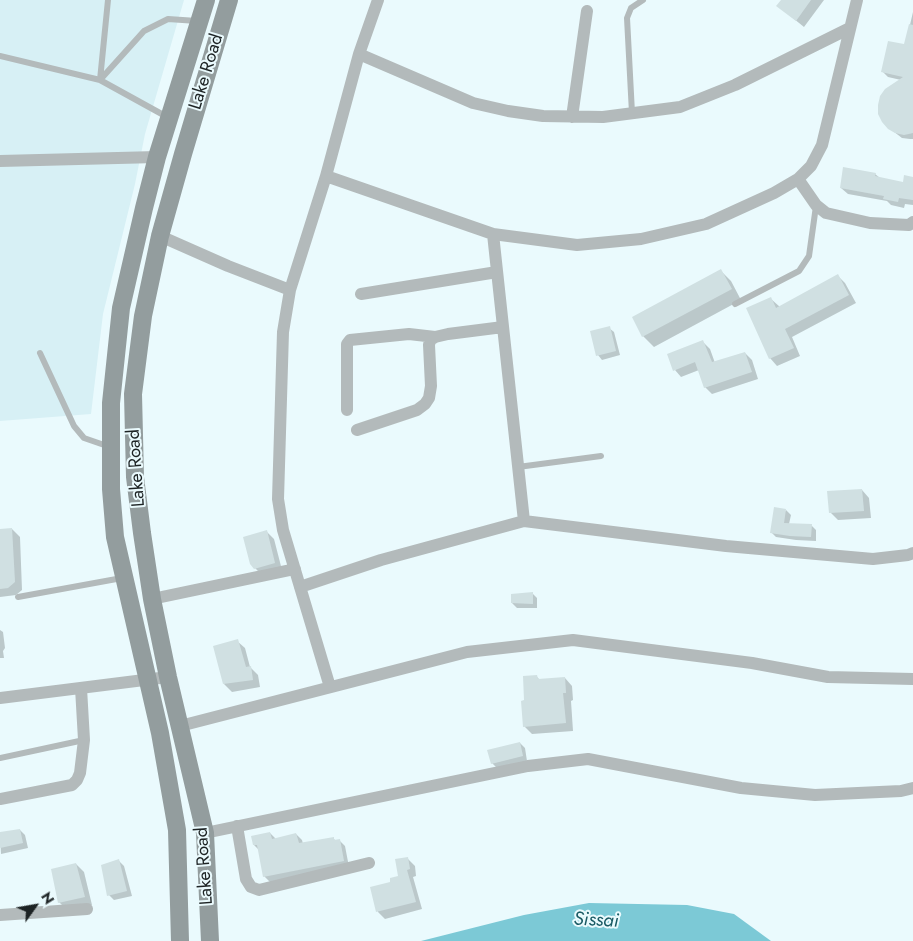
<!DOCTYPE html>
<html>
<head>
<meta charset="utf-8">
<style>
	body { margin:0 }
	#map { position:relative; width:913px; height:941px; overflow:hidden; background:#eafafd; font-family:Jost,sans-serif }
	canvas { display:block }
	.north { position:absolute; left:10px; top:881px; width:50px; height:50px; -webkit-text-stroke:4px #eafafd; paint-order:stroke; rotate:58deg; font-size:14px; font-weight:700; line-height:20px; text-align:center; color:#1d2324 }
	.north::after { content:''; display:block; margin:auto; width:18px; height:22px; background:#1d2324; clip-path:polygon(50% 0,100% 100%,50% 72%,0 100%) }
</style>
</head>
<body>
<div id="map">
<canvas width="913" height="941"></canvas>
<div class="north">N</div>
</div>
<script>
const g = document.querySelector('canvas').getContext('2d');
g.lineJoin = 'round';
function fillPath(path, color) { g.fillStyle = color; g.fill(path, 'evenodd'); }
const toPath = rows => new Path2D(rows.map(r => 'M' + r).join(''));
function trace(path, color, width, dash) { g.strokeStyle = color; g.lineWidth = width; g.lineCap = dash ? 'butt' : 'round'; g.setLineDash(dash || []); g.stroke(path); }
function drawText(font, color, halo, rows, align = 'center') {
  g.font = font + ' Jost,sans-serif'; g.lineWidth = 4; g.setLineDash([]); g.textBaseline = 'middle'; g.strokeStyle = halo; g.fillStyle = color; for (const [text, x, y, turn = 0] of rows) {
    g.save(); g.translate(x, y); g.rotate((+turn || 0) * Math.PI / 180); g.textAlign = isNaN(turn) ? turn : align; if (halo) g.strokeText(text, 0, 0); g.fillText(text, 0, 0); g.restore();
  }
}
fillPath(toPath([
	[0,0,184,0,145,134,135,184,103,314,91,414,0,421]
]), '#d7f0f5');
fillPath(toPath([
	[589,903,687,905,734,914,771,941,421,941,524,915]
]), '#7cc9d6');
fillPath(toPath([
	[783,0,824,0,804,27,778,6],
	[913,12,913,139,910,139,902,138,889,128,901,80,888,77,883,72,905,46],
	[875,174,880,178,904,183,913,178,913,205,905,204,904,208,891,205,887,201,848,194,841,188],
	[721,271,731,281,741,300,654,347,643,336],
	[838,276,845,283,856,303,792,337,800,356,777,366,770,358,771,299,780,307],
	[609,328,614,332,620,355,602,360,598,355],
	[703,342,710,349,715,363,745,353,752,360,758,379,712,394,705,387,699,370,681,377,675,370],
	[862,490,869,498,871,518,838,520,830,512],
	[786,510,791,515,789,524,811,525,816,530,816,541,796,540,776,537,771,532],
	[12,529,20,537,22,590,16,595,0,597,0,530],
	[267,532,274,539,282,570,263,576,255,568],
	[533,594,537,598,537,608,517,608,512,603],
	[0,630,3,632,5,648,3,651,4,658,0,658],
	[237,641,245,648,250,667,258,675,260,687,232,692,224,684],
	[537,677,540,680,565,678,572,686,573,700,571,701,573,731,532,734,524,726,526,702],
	[520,743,525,748,527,761,497,768,492,763],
	[20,830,25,835,28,848,1,854,0,834],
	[270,833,276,839,296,834,302,840,303,844,333,838,336,841,339,840,345,846,349,867,270,882,264,876,260,851,254,845],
	[408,859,415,866,416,876,413,877,422,909,385,919,378,912,371,888,392,883,399,876],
	[119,861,124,866,132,896,114,900,109,895],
	[76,864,84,872,92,905,67,910,59,902]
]), '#0003');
fillPath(toPath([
	[781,0,811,0,796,21,776,6],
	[909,24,913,25,913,133,904,135,895,133,888,129,882,122,878,114,878,105,880,96,885,89,903,77,881,72,888,41,904,44],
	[843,167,876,173,875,176,903,182,904,175,913,177,913,200,899,198,898,202,883,199,884,196,840,188],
	[721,269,732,289,642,337,632,317],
	[838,274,849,295,785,329,794,348,769,359,746,308,771,297,776,308],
	[610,326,616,351,596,356,590,331],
	[703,340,712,362,745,352,752,372,704,388,695,362,673,371,667,354],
	[862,489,864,511,829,513,827,491],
	[774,507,786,509,784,523,812,524,811,537,790,536,770,533],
	[12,528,15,582,8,588,0,589,0,529],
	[267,530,275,563,254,569,250,564,243,537],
	[533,592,533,604,511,603,511,594],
	[238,639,246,667,251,666,253,680,223,684,213,646],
	[537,675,538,679,565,677,566,693,563,693,566,723,523,727,521,701,524,700,523,676],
	[520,742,523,756,491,764,487,750],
	[20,829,23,843,0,848,0,832],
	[270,832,272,839,296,833,299,843,334,837,334,840,340,839,344,861,263,877,257,845,253,845,251,836],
	[408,857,410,869,407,870,416,902,376,912,370,887,390,882,390,878,398,876,395,859],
	[119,859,127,891,107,896,101,865],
	[76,863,85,897,58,903,51,869]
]), '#d0e0e2');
trace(toPath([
	[0,56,100,80,169,118],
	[100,80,144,31,168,19,197,21],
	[100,80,108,0],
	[632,113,627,18,631,8,643,0],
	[735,304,799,271,809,256,816,206],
	[40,353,74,426,84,438,110,447],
	[518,467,601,456],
	[18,597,122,578],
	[0,758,84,740]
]), '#b3babb', 6);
trace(toPath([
	[359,54,473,103,508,111,543,116,603,117,680,107,735,85,850,28],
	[572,117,587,11],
	[0,161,157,157],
	[326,176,493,234,577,245,641,239,706,224,774,193,798,179,811,166,822,145,857,0],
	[798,179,816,205,826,213,870,223,909,225,913,222],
	[160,236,228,266,290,290],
	[361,294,497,272],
	[347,410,347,344,350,340,409,334,435,337],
	[357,430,417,410,425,404,429,398,431,386,429,345,430,340,435,337,448,334,503,327],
	[524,521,726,546,873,559,908,555,913,553],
	[300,587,381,560,524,521,493,234],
	[152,599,295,569],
	[330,687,283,530,278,499,283,332,290,290,326,176,359,54,378,0],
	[0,698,168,677],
	[180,726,467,652,573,640,752,663,828,677,913,679],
	[0,799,72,785,77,780,80,773,84,740,81,688],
	[237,826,246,879,251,887,259,890,369,863],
	[205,833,528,766,588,759,741,788,815,795,901,791,913,788],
	[0,915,87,909]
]), '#b3babb', 12);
trace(toPath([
	[180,941,177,830,160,733,115,537,111,489,111,403,121,308,144,208,157,157,206,0],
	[210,941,205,833,168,677,152,599,142,533,135,477,133,394,143,316,160,236,183,154,229,0]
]), '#939d9e', 18);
drawText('18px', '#1d2324', '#eafafd', [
	["Lake Road",207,72,-73],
	["Lake Road",137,468,-94],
	["Lake Road",205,866,-94]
]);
drawText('italic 19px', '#195a64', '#eafafd', [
	["Sissai",596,921,3]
]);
</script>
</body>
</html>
